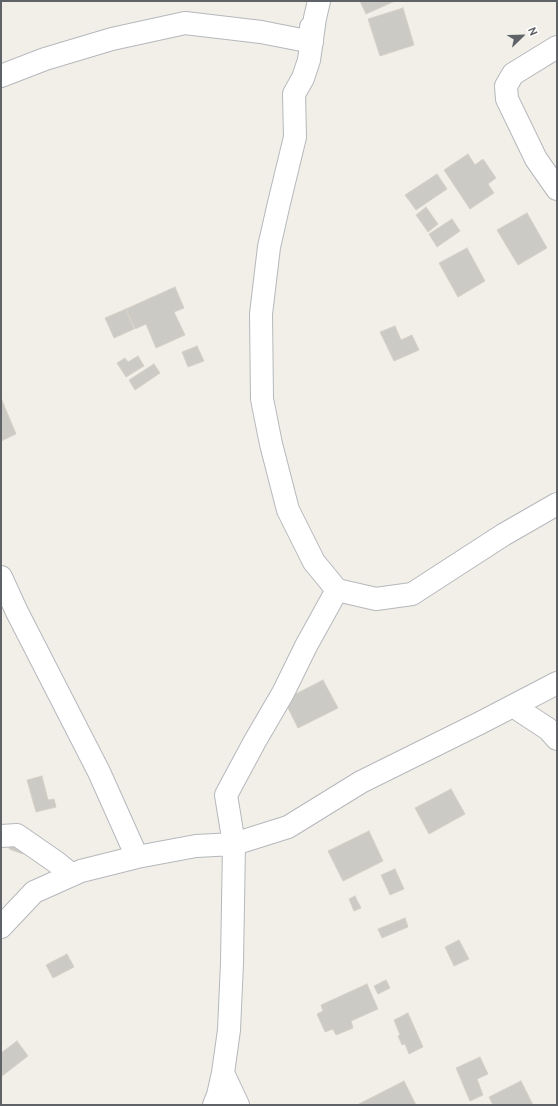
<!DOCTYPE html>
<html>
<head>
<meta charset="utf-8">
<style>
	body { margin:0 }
	#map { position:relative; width:558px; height:1106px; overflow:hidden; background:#f1efe8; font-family:Cabin,sans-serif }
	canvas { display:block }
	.frame { position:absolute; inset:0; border:2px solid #5f6368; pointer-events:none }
	.north { position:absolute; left:502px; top:16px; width:40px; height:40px; -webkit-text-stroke:3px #fff; paint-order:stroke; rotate:67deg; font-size:11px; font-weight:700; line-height:16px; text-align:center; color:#5f6368 }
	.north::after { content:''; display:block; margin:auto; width:14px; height:18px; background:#5f6368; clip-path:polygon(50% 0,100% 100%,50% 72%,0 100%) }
</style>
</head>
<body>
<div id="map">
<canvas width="558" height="1106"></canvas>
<div class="frame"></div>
<div class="north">N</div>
</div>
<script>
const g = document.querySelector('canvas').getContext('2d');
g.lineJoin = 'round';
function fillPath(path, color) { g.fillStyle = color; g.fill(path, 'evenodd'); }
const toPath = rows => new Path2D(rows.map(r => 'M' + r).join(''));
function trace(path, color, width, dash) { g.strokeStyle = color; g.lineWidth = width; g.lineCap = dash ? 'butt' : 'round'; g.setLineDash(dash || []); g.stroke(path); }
const building = toPath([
	[360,1,395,1,366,14,360,1],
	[403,8,414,45,380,56,368,19,403,8],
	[468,154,475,165,483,159,496,178,488,184,494,193,470,209,444,170,468,154],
	[437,174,447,189,416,210,405,195,437,174],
	[426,207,438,224,428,232,416,215,426,207],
	[527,213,547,248,518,265,497,230,527,213],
	[452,219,460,231,437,247,429,234,452,219],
	[467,248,485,281,458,297,439,263,467,248],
	[175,287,184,308,174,312,185,335,156,348,146,324,135,329,126,309,175,287],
	[126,309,134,329,114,338,105,318,126,309],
	[395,326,401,340,412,335,419,350,394,361,380,332,395,326],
	[197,346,204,361,188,367,182,352,197,346],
	[138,356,144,366,126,377,117,363,125,358,128,362,138,356],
	[154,364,160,373,135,390,129,380,154,364],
	[1,398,16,434,1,441,1,398],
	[323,680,338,708,298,728,284,700,323,680],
	[42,776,48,800,54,799,56,807,36,812,27,780,42,776],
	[451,789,465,814,429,834,415,808,451,789],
	[369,831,383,861,343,881,328,851,369,831],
	[12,840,27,846,23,854,9,849,12,840],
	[395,869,404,889,390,895,381,875,395,869],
	[355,896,361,908,354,911,349,899,355,896],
	[405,918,408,927,382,938,378,929,405,918],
	[459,940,469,959,454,966,445,947,459,940],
	[67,954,74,967,53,978,46,965,67,954],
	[386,980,390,988,378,994,374,986,386,980],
	[367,984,378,1009,351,1021,353,1028,336,1035,333,1029,325,1032,317,1014,323,1011,321,1005,367,984],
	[408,1013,423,1047,409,1054,405,1044,402,1045,398,1036,400,1035,394,1020,408,1013],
	[17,1041,28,1056,2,1076,1,1053,17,1041],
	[480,1057,488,1074,477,1079,483,1095,470,1101,456,1068,480,1057],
	[404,1081,416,1105,360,1105,359,1104,404,1081],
	[521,1081,533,1105,493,1105,489,1097,521,1081]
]);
fillPath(building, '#cccac5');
trace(building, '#d6d1c6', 1);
const street = toPath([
	[319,1,315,18,309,60,303,78,294,94,295,137,279,203,269,247,261,314,262,399,271,444,288,510,314,562,337,590],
	[557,47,513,74,506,86,507,99,536,159,557,189],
	[1,76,45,59,112,39,185,23,261,32,312,42,311,27],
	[1,577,17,612,99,772,137,857],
	[513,706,548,729,557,739],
	[1,836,17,835,56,862,72,875],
	[1,927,34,892,81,871,137,857,196,846,234,844,226,795,255,741,283,693,306,646,337,590,376,599,412,594,503,535,557,504],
	[214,1105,218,1095,223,1073],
	[238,1105,223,1073,229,1030,232,963,234,844,288,827,361,782,480,723,557,683]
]);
trace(street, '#b5b8bc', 24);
trace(street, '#fff', 22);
</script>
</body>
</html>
